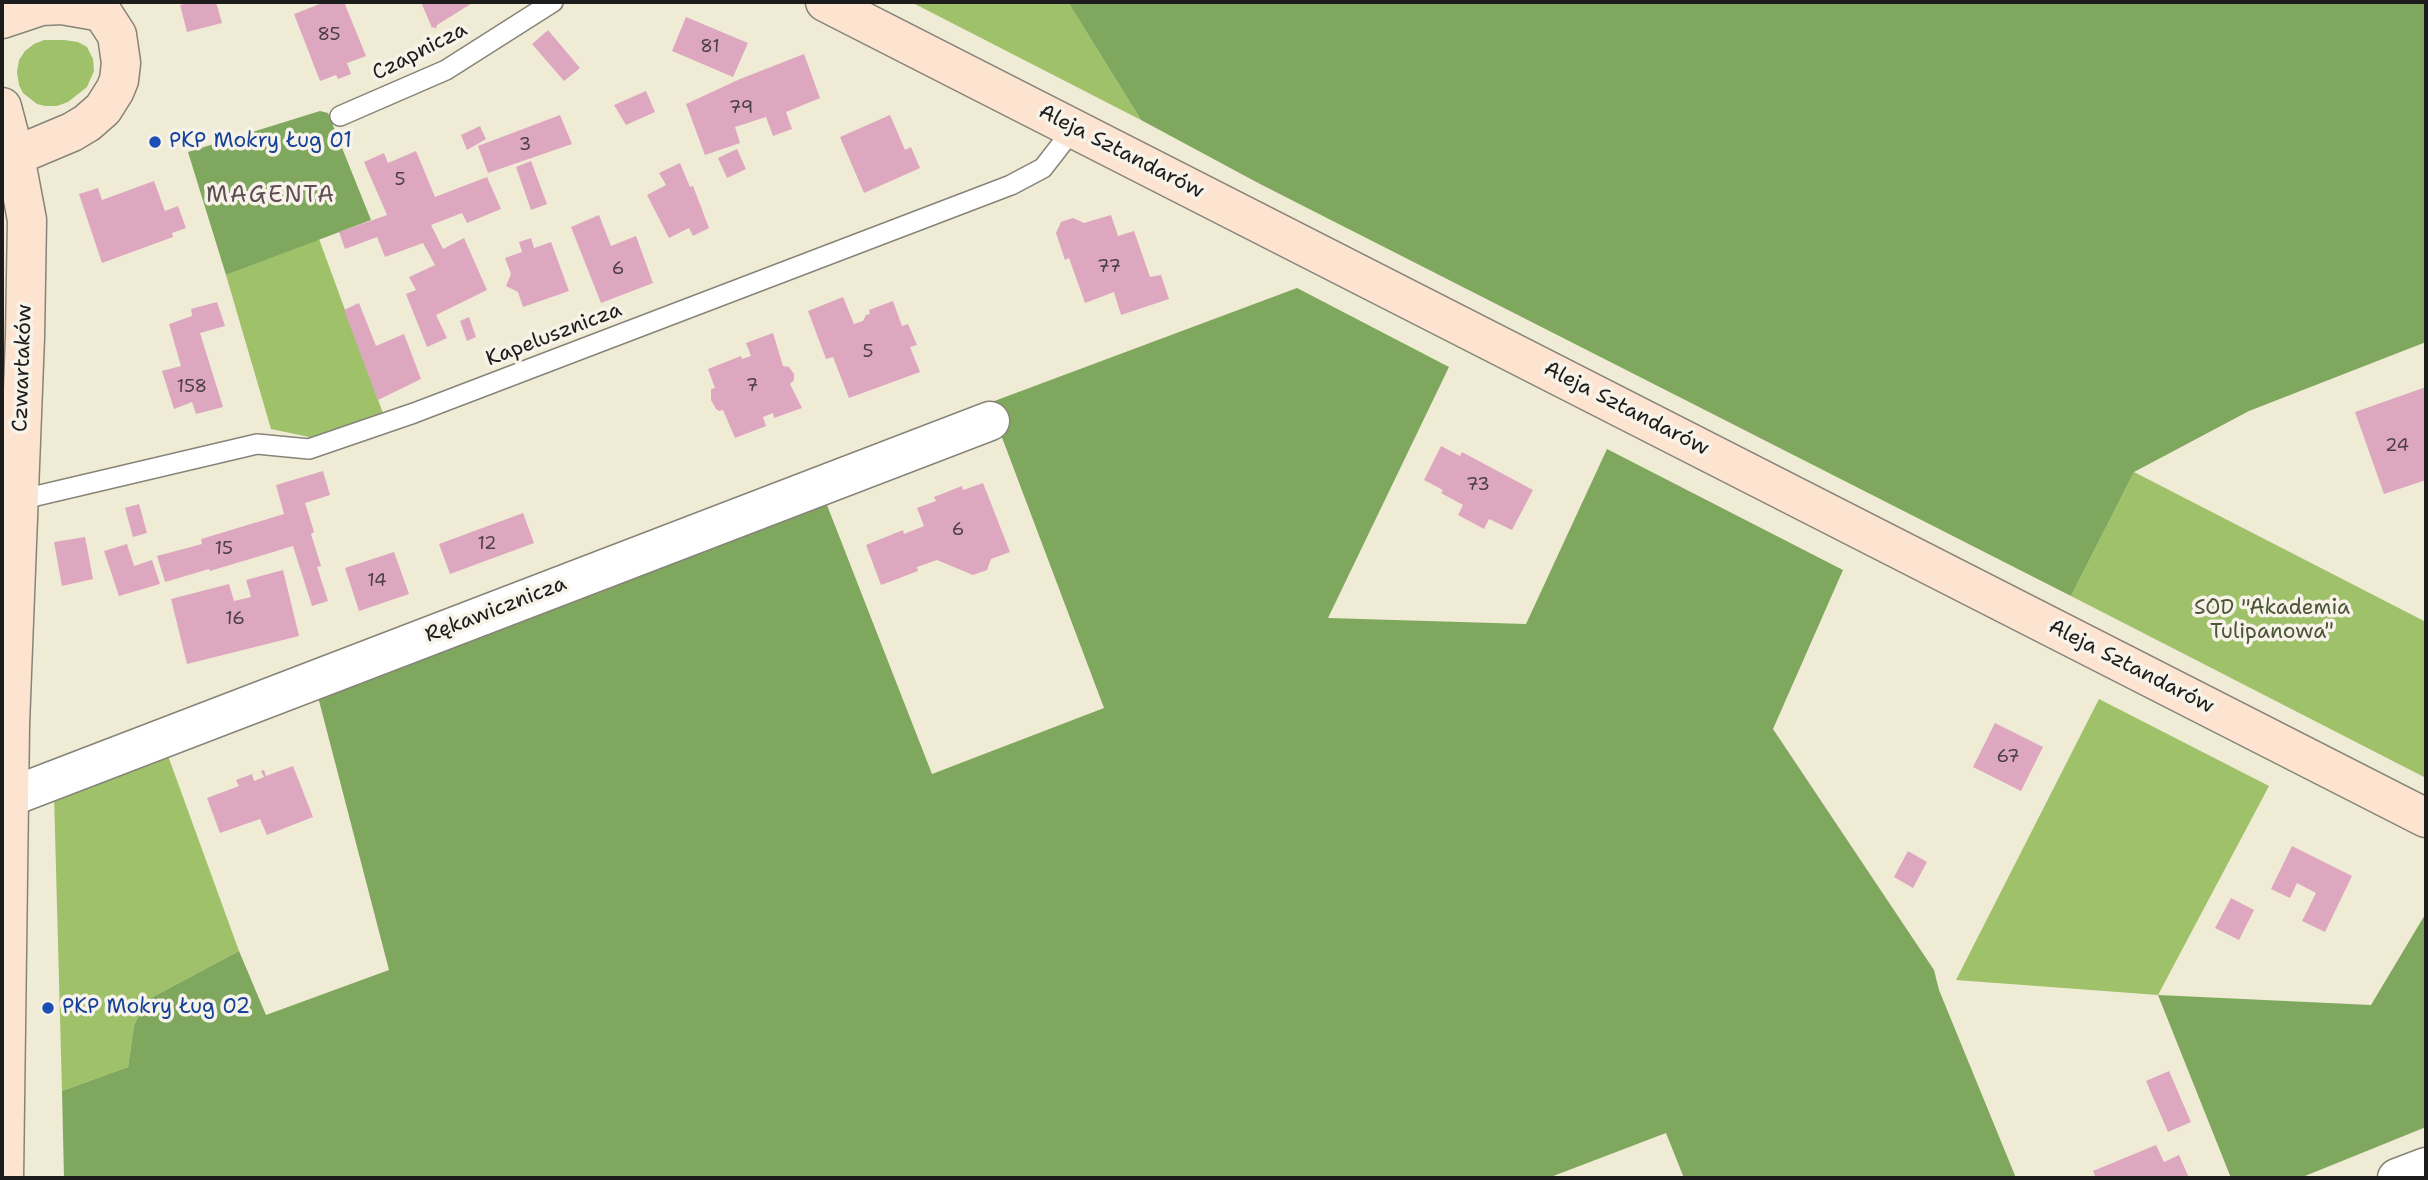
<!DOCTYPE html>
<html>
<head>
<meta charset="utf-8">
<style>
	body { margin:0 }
	#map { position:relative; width:2428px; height:1180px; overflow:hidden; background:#f0ebd5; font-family:"Shantell Sans",sans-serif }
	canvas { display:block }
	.frame { position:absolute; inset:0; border:4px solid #1c1c1c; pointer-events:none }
</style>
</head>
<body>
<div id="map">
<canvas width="2428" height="1180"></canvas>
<div class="frame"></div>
</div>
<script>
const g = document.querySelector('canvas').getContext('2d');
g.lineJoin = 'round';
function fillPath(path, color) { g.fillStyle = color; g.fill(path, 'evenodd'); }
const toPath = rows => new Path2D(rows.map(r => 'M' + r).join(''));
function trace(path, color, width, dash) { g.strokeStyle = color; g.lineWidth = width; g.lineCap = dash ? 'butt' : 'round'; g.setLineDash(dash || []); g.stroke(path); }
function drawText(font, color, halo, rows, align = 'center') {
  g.font = font + ' "Shantell Sans",sans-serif'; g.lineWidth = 7; g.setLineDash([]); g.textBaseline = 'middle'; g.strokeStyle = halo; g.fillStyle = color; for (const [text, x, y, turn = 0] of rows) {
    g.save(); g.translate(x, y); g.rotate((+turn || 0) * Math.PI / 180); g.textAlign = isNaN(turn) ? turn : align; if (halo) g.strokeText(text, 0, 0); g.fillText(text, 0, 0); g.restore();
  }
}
fillPath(toPath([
	[911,2,1068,2,1141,120],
	[44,40,64,40,78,42,87,47,93,59,94,71,87,87,68,102,57,106,45,106,37,104,23,93,19,85,17,72,19,60,25,51,34,44],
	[319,239,384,416,314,438,271,429,226,275],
	[2134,472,2426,622,2426,778,2071,596],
	[2099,699,2269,786,2158,995,1956,980],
	[167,753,239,951,147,1000,134,1025,128,1067,62,1091,54,795]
]), '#9fc16a');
fillPath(toPath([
	[1068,2,2426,2,2426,342,2249,411,2134,472,2071,596,1260,184,1141,120],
	[320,111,328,113,371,220,226,275,188,152],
	[1297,288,1449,367,1328,618,1526,624,1607,449,1843,570,1773,729,1934,970,1939,990,2016,1178,1684,1178,1666,1133,1548,1178,64,1178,62,1091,128,1067,134,1025,147,1000,239,951,266,1015,389,970,317,693,825,500,932,774,1104,708,989,403],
	[2426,913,2426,1127,2300,1178,2231,1178,2158,995,2371,1005]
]), '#7fa75e');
fillPath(toPath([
	[191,2,216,2,222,23,187,32,180,5],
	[325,2,344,2,366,56,347,63,351,74,338,79,336,75,320,81,294,14],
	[421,2,474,2,437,25,436,29,434,27,432,28],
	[686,17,748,43,733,77,672,51],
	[548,30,580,68,564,81,532,44],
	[804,54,820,98,786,112,792,129,773,136,766,117,735,127,740,143,705,155,686,104,740,79],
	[646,91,655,112,626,125,614,105],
	[560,115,572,144,488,173,478,146],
	[890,115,905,150,911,147,920,168,864,193,840,137],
	[480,126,486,139,467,150,461,135],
	[737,149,746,169,727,178,718,158],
	[416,151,435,197,487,177,501,209,467,223,462,213,431,225,443,249,464,238,487,290,436,315,447,338,427,347,406,294,416,290,409,277,435,265,423,243,385,257,377,237,345,249,339,232,387,215,364,162,384,153,388,163],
	[531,161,547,204,531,210,516,167],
	[680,163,690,187,693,186,709,228,693,236,689,228,669,238,647,195,666,185,659,173],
	[154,181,165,211,178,206,186,228,172,233,173,237,102,263,79,194,98,188,102,200],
	[599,215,611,246,636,236,653,283,601,303,571,227],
	[1111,215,1118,236,1134,231,1150,277,1161,275,1169,299,1121,315,1114,292,1085,303,1069,258,1065,260,1056,233,1061,222,1073,218,1084,223],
	[531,238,534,248,551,242,569,291,523,307,518,292,506,286,511,274,505,258,522,252,519,242],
	[843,297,854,324,863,321,866,315,870,314,869,310,893,301,902,326,908,324,917,345,910,347,920,372,849,398,833,357,826,359,808,311],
	[217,302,225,326,200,333,223,407,196,414,192,402,174,409,162,371,181,366,169,324,192,316,191,309],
	[359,303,376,346,404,334,421,379,378,400,344,310],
	[469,317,476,337,467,341,460,321],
	[773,333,783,366,789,367,794,374,794,380,790,384,802,408,774,418,773,413,763,417,766,426,735,438,723,410,719,411,716,409,711,400,711,389,715,388,708,369,741,356,742,359,751,356,746,343],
	[2426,387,2426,480,2384,494,2355,412],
	[1441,446,1460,456,1462,452,1533,490,1512,530,1489,519,1484,529,1458,515,1463,505,1441,493,1443,490,1424,480],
	[323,471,330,495,305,503,314,532,311,534,321,566,317,567,328,601,312,606,293,546,210,571,209,569,165,582,157,556,202,544,201,539,284,514,276,485],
	[983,483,1010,552,991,559,987,570,973,575,937,560,917,567,918,571,881,585,866,545,903,530,904,534,924,526,917,508,936,501,934,497,962,486,963,490],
	[139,504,147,533,133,537,125,508],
	[523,513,534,543,450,574,439,544],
	[85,537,93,579,62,586,54,542],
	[127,544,134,566,152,560,160,584,119,596,104,551],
	[394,552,409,594,359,611,345,568],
	[283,570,299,636,187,664,171,599,229,584,234,601,251,597,246,580],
	[1995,723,2043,747,2021,791,1973,767],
	[293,766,313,817,267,835,260,819,220,833,207,798,239,786,236,780,252,774,254,781,264,777,261,771,264,770,266,776],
	[2292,846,2352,876,2325,932,2302,921,2316,893,2297,883,2290,898,2271,889],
	[1908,851,1927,862,1913,888,1894,877],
	[2231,898,2254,910,2239,940,2215,928],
	[2169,1071,2191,1122,2168,1132,2146,1081],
	[2156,1145,2164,1162,2179,1155,2189,1178,2096,1178,2093,1171]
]), '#dea7c0');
const lane = toPath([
	[340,116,446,70,553,2],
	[19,500,257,444,309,449,414,413,1011,185,1043,168,1074,128]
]);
const street = toPath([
	[2,800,990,421],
	[2397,1178,2426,1167]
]);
const secondary = toPath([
	[825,2,2426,818],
	[2,19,41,6,62,5,102,12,117,35,121,63,119,80,115,90,103,109,87,123,72,132,15,156],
	[2,107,15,156,27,220,25,337,10,724,4,1178]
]);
trace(lane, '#868478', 22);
trace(street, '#868478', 41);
trace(secondary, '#868478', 41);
trace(lane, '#fff', 19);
trace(street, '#fff', 38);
trace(secondary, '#fde4d1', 38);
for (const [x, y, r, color] of [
	[155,142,7,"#1a4fb4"],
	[48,1008,7,"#1a4fb4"]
]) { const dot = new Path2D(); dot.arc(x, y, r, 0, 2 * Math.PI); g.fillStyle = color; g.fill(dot); trace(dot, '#f7f3e8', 2.5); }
drawText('18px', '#4c3f45', null, [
	["85",329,35],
	["81",710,47],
	["79",741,108],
	["3",525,145],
	["5",400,180],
	["77",1109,267],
	["6",618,269],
	["5",868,352],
	["7",752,386],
	["158",192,387],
	["24",2397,446],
	["73",1478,485],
	["6",958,530],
	["12",487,544],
	["15",224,549],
	["14",377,581],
	["16",235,619],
	["67",2008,757]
]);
drawText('21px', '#1c1c1c', '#f7f3e8', [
	["Czapnicza",420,52,-27],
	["Aleja Sztandarów",1121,152,27],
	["Kapelusznicza",554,335,-21],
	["Czwartaków",23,368,-88],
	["Aleja Sztandarów",1626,409,27],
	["Rękawicznicza",496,610,-21],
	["Aleja Sztandarów",2131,667,27]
]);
drawText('21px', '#164399', '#f7f3e8', [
	["PKP Mokry Ług 01",169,142],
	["PKP Mokry Ług 02",62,1008]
], 'left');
drawText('21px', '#4a5637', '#f7f3e8', [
	["SOD \"Akademia",2272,609],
	["Tulipanowa\"",2272,633]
]);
g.letterSpacing = '2px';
drawText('23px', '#604d55', '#f7f3e8', [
	["MAGENTA",271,196]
]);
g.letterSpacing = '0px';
</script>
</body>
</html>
